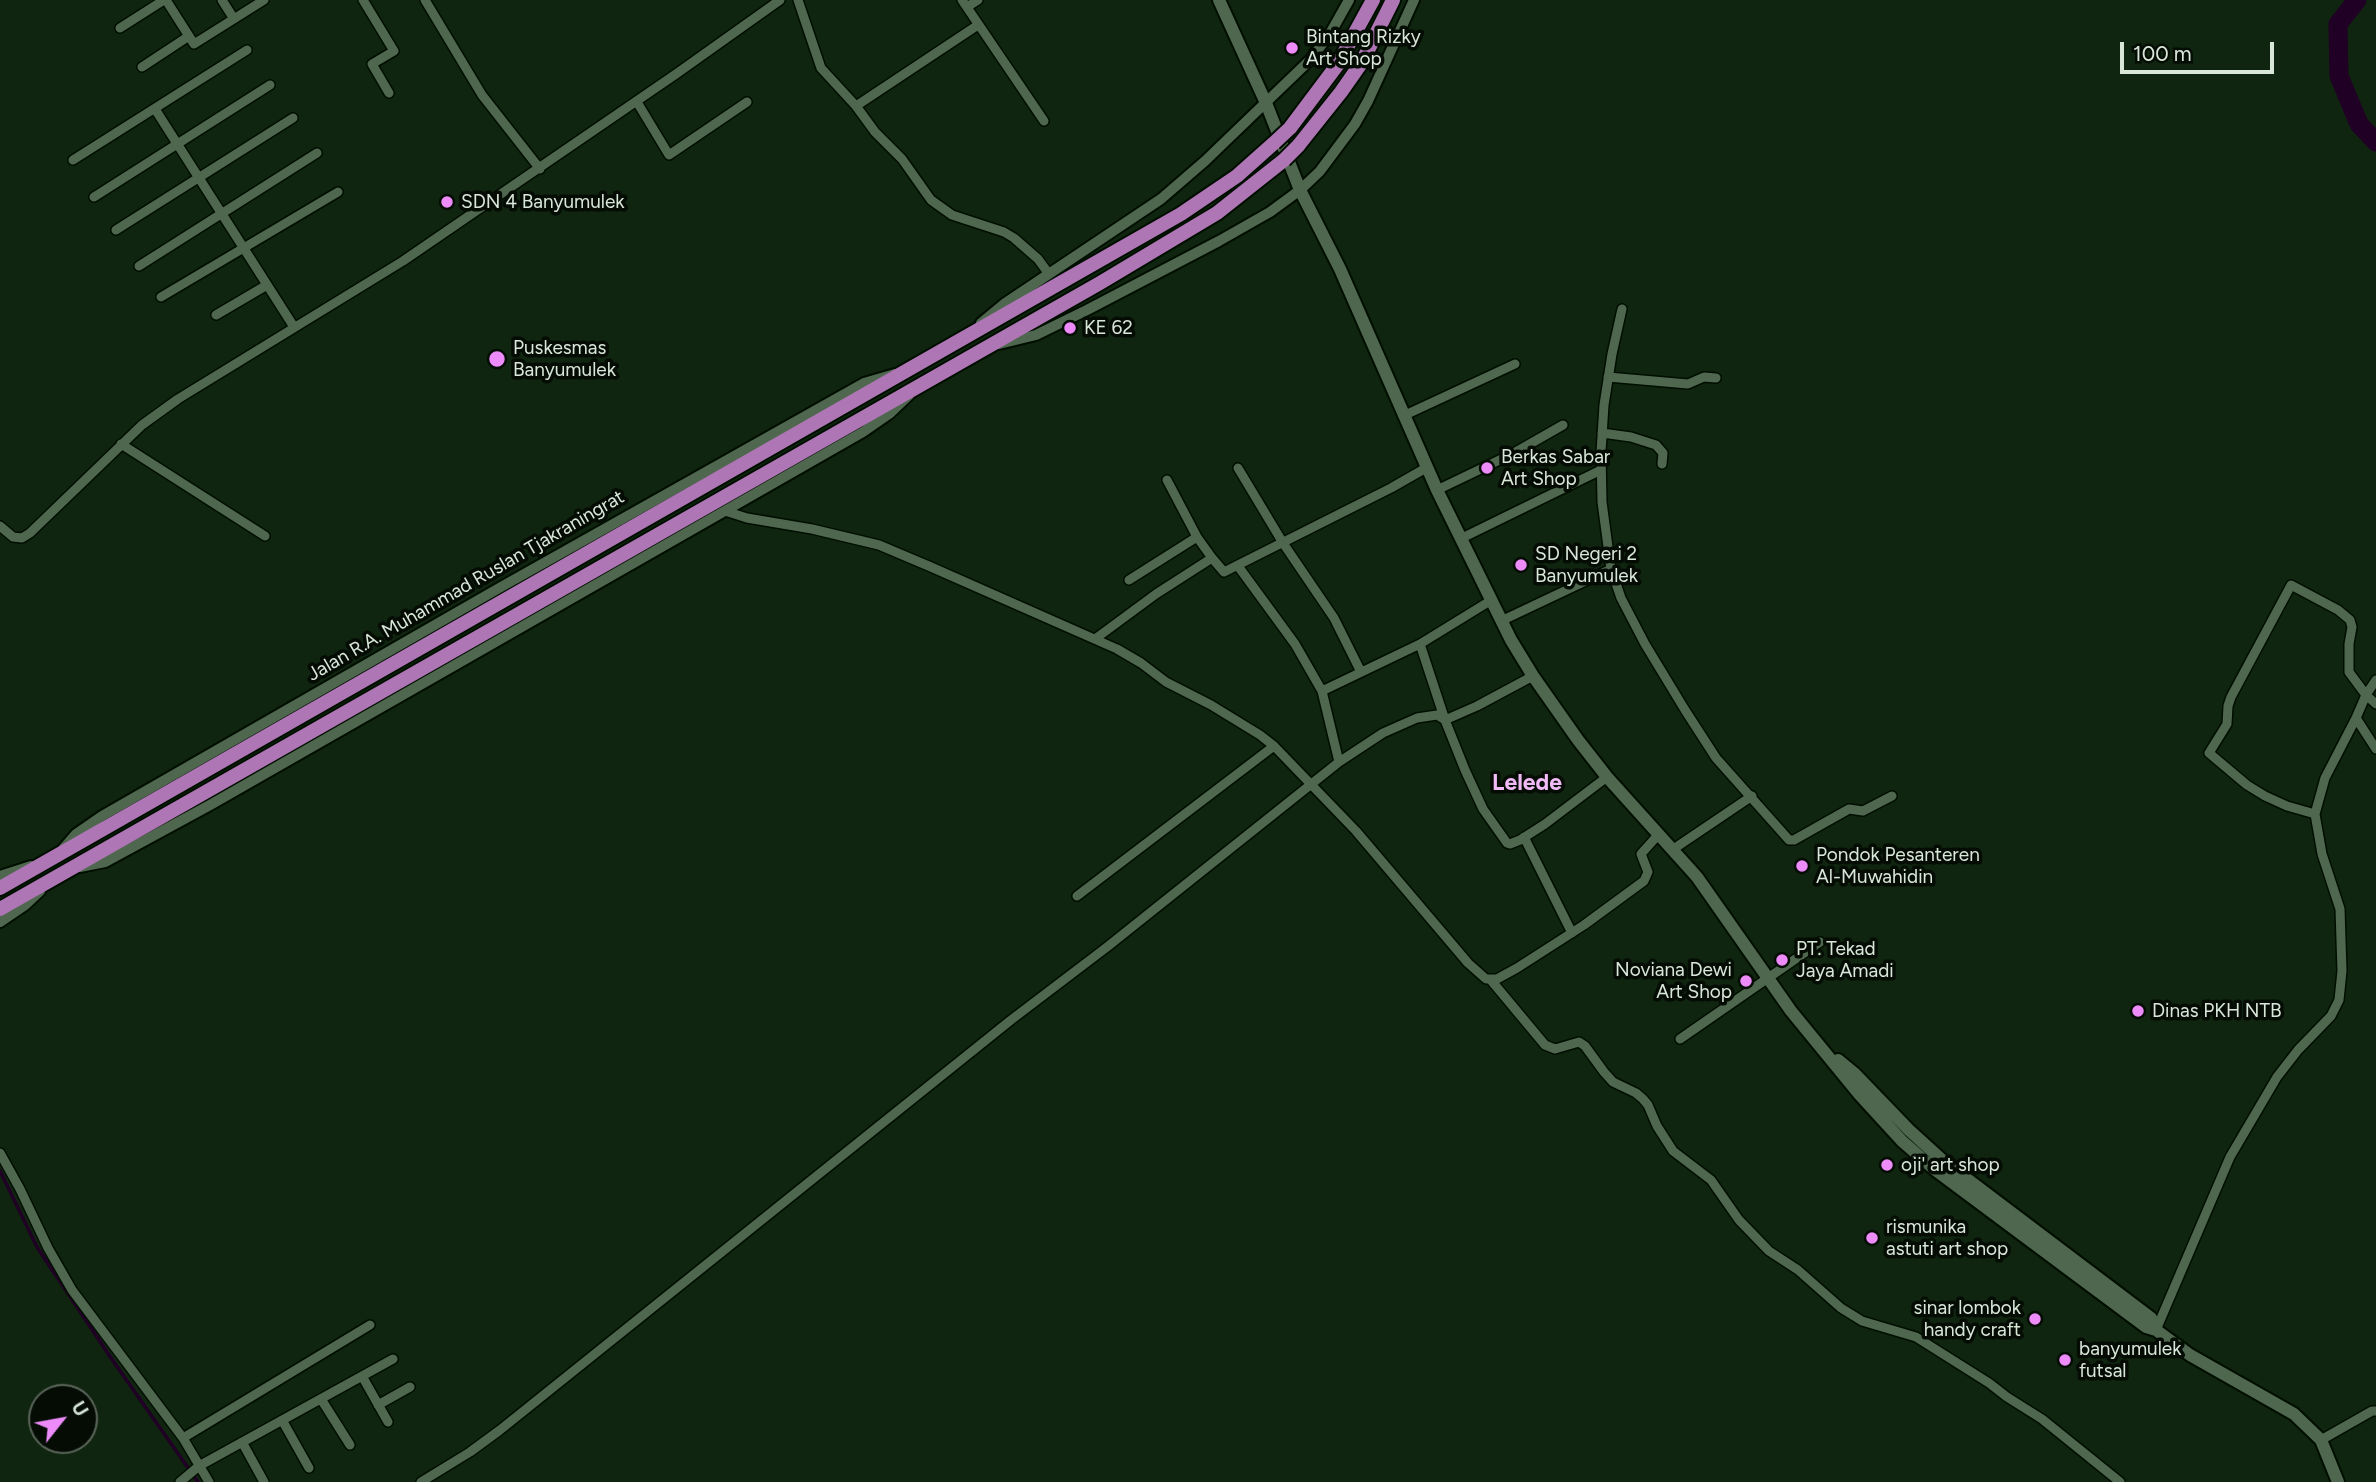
<!DOCTYPE html>
<html>
<head>
<meta charset="utf-8">
<style>
	body { margin:0 }
	#map { position:relative; width:2376px; height:1482px; overflow:hidden; background:#10250f; font-family:Figtree,sans-serif }
	canvas { display:block }
	.north { position:absolute; left:28px; top:1384px; width:70px; height:70px; box-sizing:border-box; background:#040c04; border:2px solid #596459; border-radius:50%; rotate:59deg; font-size:19px; font-weight:700; line-height:28px; text-align:center; color:#d9e7d8 }
	.north::after { content:''; display:block; margin:auto; width:24px; height:32px; background:#ed8cf9; clip-path:polygon(50% 0,100% 100%,50% 72%,0 100%) }
	.scale { position:absolute; left:2120px; top:42px; width:154px; height:32px; box-sizing:border-box; border:4px solid #d9e7d8; border-top:0; padding-left:9px; font-size:21px; line-height:24px; white-space:nowrap; color:#d9e7d8; -webkit-text-stroke:5px #040c04; paint-order:stroke }
</style>
</head>
<body>
<div id="map">
<canvas width="2376" height="1482"></canvas>
<div class="north">U</div>
<div class="scale">100 m</div>
</div>
<script>
const g = document.querySelector('canvas').getContext('2d');
g.lineJoin = 'round';
const toPath = rows => new Path2D(rows.map(r => 'M' + r).join(''));
function trace(path, color, width, dash) { g.strokeStyle = color; g.lineWidth = width; g.lineCap = dash ? 'butt' : 'round'; g.setLineDash(dash || []); g.stroke(path); }
function drawText(font, color, halo, rows, align = 'center') {
  g.font = font + ' Figtree,sans-serif'; g.lineWidth = 7; g.setLineDash([]); g.textBaseline = 'middle'; g.strokeStyle = halo; g.fillStyle = color; for (const [text, x, y, turn = 0] of rows) {
    g.save(); g.translate(x, y); g.rotate((+turn || 0) * Math.PI / 180); g.textAlign = isNaN(turn) ? turn : align; if (halo) g.strokeText(text, 0, 0); g.fillText(text, 0, 0); g.restore();
  }
}
trace(toPath([
	[0,1171,37,1247,111,1358,198,1482]
]), '#210026', 3.5);
trace(toPath([
	[2357,0,2338,24,2339,76,2359,124,2376,142]
]), '#210026', 19);
const minor = toPath([
	[166,0,194,44,264,0],
	[222,0,234,19],
	[363,0,394,51,372,64,389,93],
	[425,0,482,95,540,169],
	[798,0,821,68,856,106,875,132,902,159,931,200,952,215,1004,232,1014,238,1038,259,1049,274],
	[962,0,1044,121],
	[967,7,978,0],
	[120,28,164,0],
	[142,67,189,36],
	[637,102,669,155,747,102],
	[856,106,978,25],
	[155,109,294,327],
	[73,160,247,50],
	[94,197,270,85],
	[116,230,293,118],
	[139,266,317,153],
	[161,297,338,192],
	[1622,309,1612,354,1604,405,1601,452,1602,502,1611,569,1621,598,1645,644,1685,710,1716,758,1789,840,1794,840,1849,809,1863,811,1892,796],
	[216,315,267,285],
	[1608,377,1688,384,1704,377,1716,378],
	[1403,416,1515,364],
	[1602,433,1631,437,1656,445,1663,453,1662,464],
	[121,444,265,536],
	[1238,468,1283,543,1334,618,1361,672],
	[1167,480,1197,537,1212,558,1224,572,1391,488,1426,468],
	[1437,490,1514,453,1563,425],
	[725,511,747,518,812,529,879,545,931,567,1117,649,1141,663,1166,682,1211,705,1260,735,1274,746,1356,831,1468,963,1486,979,1497,979,1517,968,1584,925,1644,881,1648,872,1641,854,1658,835],
	[0,526,13,537,22,538,30,533,142,425,178,399,403,261,676,74,780,0],
	[1460,539,1601,470],
	[1238,566,1295,644,1322,691,1339,762],
	[1129,580,1197,537],
	[1501,621,1611,569],
	[1095,639,1156,594,1212,558],
	[1420,644,1445,720,1465,770,1483,809,1507,843,1510,844,1520,840,1545,824,1607,777],
	[1322,691,1420,644,1490,601],
	[2356,718,2376,749],
	[1445,720,1477,706,1533,676],
	[2315,814,2287,806,2265,796,2247,785,2209,753,2227,724,2228,706,2231,697,2291,585,2338,610,2350,620,2352,627,2349,644,2349,672,2366,695,2376,704],
	[1524,837,1572,933],
	[1672,850,1752,796],
	[1077,896,1274,746],
	[1490,979,1545,1045,1555,1049,1579,1042,1585,1046,1604,1072,1613,1082,1636,1093,1643,1099,1648,1105,1657,1126,1673,1151,1711,1180,1739,1220,1769,1251,1798,1270,1841,1308,1862,1321,1916,1337,1989,1383,2007,1397,2042,1419,2120,1482],
	[1680,1039,1820,942],
	[0,1153,20,1189,48,1248,72,1290,183,1438,209,1482],
	[2156,1330,2230,1157,2277,1077,2298,1050,2331,1016,2339,1000,2342,971,2340,909,2322,854,2315,814,2325,778,2356,718,2366,695,2376,680],
	[362,1376,388,1422],
	[321,1399,350,1445],
	[378,1405,410,1387],
	[282,1420,309,1468],
	[183,1438,370,1325],
	[2321,1440,2372,1411,2376,1411],
	[242,1442,264,1482],
	[180,1482,199,1466,393,1359],
	[421,1482,470,1452,500,1430,1011,1020,1107,947,1339,762,1383,733,1417,718,1437,715,1445,720]
]);
const tertiary = toPath([
	[981,323,1004,304,1161,199,1205,161,1311,59,1331,32,1349,0],
	[999,344,1036,335,1087,310,1219,241,1270,212,1300,190,1320,171,1355,124,1368,101,1414,0],
	[63,849,76,834,102,816,501,587,864,383,895,374],
	[80,867,105,862,210,805,863,432,889,414,909,395],
	[0,876,31,866],
	[0,922,25,905,40,891]
]);
const secondary = toPath([
	[1219,0,1266,103,1300,190,1340,269,1437,490,1511,640,1533,676,1578,740,1607,777,1697,877,1791,1011,1859,1094,1902,1141,1934,1169,2146,1327,2156,1330,2190,1355,2294,1414,2321,1440,2338,1482],
	[1838,1060,1855,1074,1909,1130,1942,1160,2151,1318,2156,1330]
]);
const trunk = toPath([
	[1290,128,1338,64,1373,0],
	[1298,146,1341,92,1362,62,1393,0],
	[0,888,1181,214,1237,176,1274,143],
	[0,909,1100,283,1217,213,1284,160]
]);
trace(minor, '#000e00', 12);
trace(tertiary, '#000e00', 14);
trace(secondary, '#000e00', 16);
trace(trunk, '#000e00', 18);
trace(minor, '#4f674e', 9);
trace(tertiary, '#4f674e', 10);
trace(secondary, '#4f674e', 12);
trace(trunk, '#ae76b4', 14);
const trunkBridge = toPath([
	[1274,143,1290,128],
	[1284,160,1298,146]
]);
trace(trunkBridge, '#000e00', 18, []);
trace(trunkBridge, '#ae76b4', 14);
for (const [x, y, r, color] of [
	[1292,48,7,"#ed8cf9"],
	[447,202,7,"#ed8cf9"],
	[1070,328,7,"#ed8cf9"],
	[497,359,9,"#ed8cf9"],
	[1487,468,7,"#ed8cf9"],
	[1521,565,7,"#ed8cf9"],
	[1802,866,7,"#ed8cf9"],
	[1782,960,7,"#ed8cf9"],
	[1746,981,7,"#ed8cf9"],
	[2138,1011,7,"#ed8cf9"],
	[1887,1165,7,"#ed8cf9"],
	[1872,1238,7,"#ed8cf9"],
	[2035,1319,7,"#ed8cf9"],
	[2065,1360,7,"#ed8cf9"]
]) { const dot = new Path2D(); dot.arc(x, y, r, 0, 2 * Math.PI); g.fillStyle = color; g.fill(dot); trace(dot, '#040c04', 2.5); }
drawText('19px', '#d9e7d8', '#040c04', [
	["Bintang Rizky",1306,37],
	["Art Shop",1306,59],
	["SDN 4 Banyumulek",461,202],
	["KE 62",1084,328],
	["Puskesmas",513,348],
	["Banyumulek",513,370],
	["Berkas Sabar",1501,457],
	["Art Shop",1501,479],
	["SD Negeri 2",1535,554],
	["Banyumulek",1535,576],
	["Pondok Pesanteren",1816,855],
	["Al-Muwahidin",1816,877],
	["PT. Tekad",1796,949],
	["Jaya Amadi",1796,971],
	["Noviana Dewi",1732,970,"right"],
	["Art Shop",1732,992,"right"],
	["Dinas PKH NTB",2152,1011],
	["oji' art shop",1901,1165],
	["rismunika",1886,1227],
	["astuti art shop",1886,1249],
	["sinar lombok",2021,1308,"right"],
	["handy craft",2021,1330,"right"],
	["banyumulek",2079,1349],
	["futsal",2079,1371]
], 'left');
drawText('19px', '#d9e7d8', '#040c04', [
	["Jalan R.A. Muhammad Ruslan Tjakraningrat",466,586,-30]
]);
drawText('bold 23px', '#f0baf6', '#040c04', [
	["Lelede",1527,783]
]);
</script>
</body>
</html>
